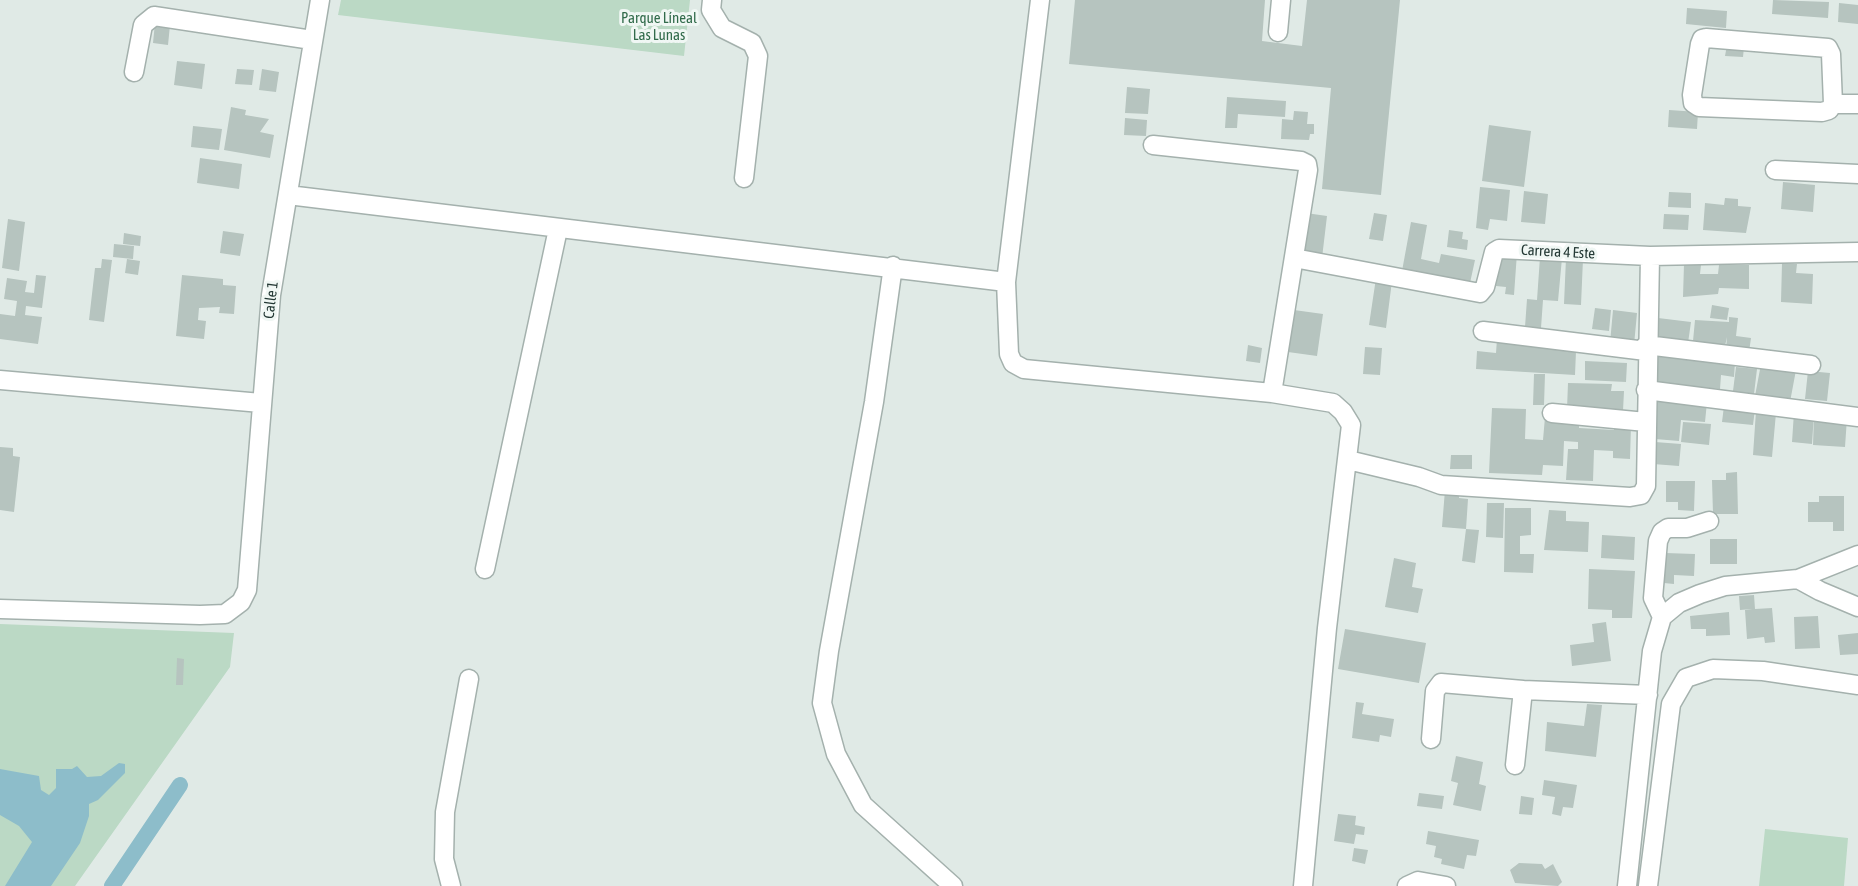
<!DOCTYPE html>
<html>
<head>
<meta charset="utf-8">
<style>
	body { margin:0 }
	canvas { display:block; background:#e0eae6 }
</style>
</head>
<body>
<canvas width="1858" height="886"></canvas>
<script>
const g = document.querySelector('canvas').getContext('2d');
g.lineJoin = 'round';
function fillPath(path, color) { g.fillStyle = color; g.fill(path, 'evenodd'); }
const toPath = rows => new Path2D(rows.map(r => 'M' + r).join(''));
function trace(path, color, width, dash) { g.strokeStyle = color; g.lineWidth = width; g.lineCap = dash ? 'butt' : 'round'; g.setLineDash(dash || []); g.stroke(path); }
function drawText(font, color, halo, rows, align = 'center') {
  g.font = font + ' "Asap Condensed",sans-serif'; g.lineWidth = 6; g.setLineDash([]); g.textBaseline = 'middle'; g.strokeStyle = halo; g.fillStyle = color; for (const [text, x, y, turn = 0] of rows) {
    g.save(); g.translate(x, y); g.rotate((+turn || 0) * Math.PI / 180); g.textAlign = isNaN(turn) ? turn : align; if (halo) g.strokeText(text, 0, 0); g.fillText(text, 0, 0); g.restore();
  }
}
fillPath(toPath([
	[341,0,690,0,684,56,338,15],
	[0,624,234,633,230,667,75,886,0,886],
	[1765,829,1848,838,1844,886,1759,886]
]), '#bbd9c5');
fillPath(toPath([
	[119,763,125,764,125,773,98,800,89,804,89,816,80,843,51,886,5,886,32,842,19,826,0,815,0,769,39,776,41,790,49,795,56,788,56,769,72,769,77,766,87,777,101,776]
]), '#8dbdca');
trace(toPath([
	[112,886,180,785]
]), '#8dbdca', 16);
fillPath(toPath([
	[1075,0,1265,0,1262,41,1302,46,1307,0,1400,0,1381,195,1322,189,1331,88,1069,64],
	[1773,0,1829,2,1828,18,1772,14],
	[1839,3,1858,5,1858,24,1838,22],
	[1687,8,1727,11,1726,28,1686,24],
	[155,23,170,25,168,45,153,43],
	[1727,45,1744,47,1743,57,1725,56],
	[177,61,205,64,202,89,174,85],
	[237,69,254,70,252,85,235,84],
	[262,69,279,72,276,92,259,90],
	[1127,87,1150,89,1148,114,1125,113],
	[1227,97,1286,101,1285,117,1238,114,1237,128,1225,128],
	[231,107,246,110,245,115,269,119,260,132,274,135,270,158,224,150],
	[1669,110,1698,112,1697,129,1668,127],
	[1294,111,1308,112,1307,124,1314,124,1314,134,1310,134,1309,140,1281,139,1282,119,1293,120],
	[1125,118,1147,120,1146,136,1124,135],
	[1489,125,1531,131,1524,187,1482,181],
	[193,126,222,129,219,150,191,147],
	[200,158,242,164,239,189,197,183],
	[1783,182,1815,185,1813,212,1781,209],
	[1480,187,1510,190,1507,221,1490,219,1488,230,1476,228],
	[1524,191,1548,194,1545,224,1521,222],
	[1669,192,1691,193,1691,208,1668,207],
	[1725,198,1738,199,1738,206,1751,207,1746,233,1703,230,1705,203,1724,205],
	[1306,213,1327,216,1322,258,1301,256],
	[1374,213,1387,215,1383,241,1369,239],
	[1664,214,1689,215,1688,230,1663,229],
	[8,219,25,222,19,271,2,268],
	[1411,222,1427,225,1421,259,1439,263,1441,254,1475,260,1470,283,1402,271],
	[1449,230,1463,232,1462,239,1468,240,1467,250,1447,247],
	[223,231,244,234,240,256,220,253],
	[124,233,141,236,140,246,123,244],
	[114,244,134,246,133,259,113,257],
	[1508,252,1517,253,1514,295,1505,294,1506,287,1496,286,1498,258,1508,259],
	[1540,257,1562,258,1558,301,1543,300,1541,328,1525,327,1527,299,1537,300],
	[1566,258,1583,259,1581,305,1564,304],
	[102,259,112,260,104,322,89,320,95,268,101,268],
	[127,259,140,261,138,275,125,273],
	[1782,263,1797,264,1796,273,1813,274,1812,304,1781,302],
	[1684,264,1701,265,1700,274,1718,274,1719,265,1749,265,1749,289,1719,288,1718,294,1683,297],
	[36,275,46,276,42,308,26,306,25,315,42,317,38,344,0,339,0,314,15,316,17,301,4,299,7,278,27,281,25,292,34,293],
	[182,275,223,279,223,285,236,286,234,314,219,313,220,307,199,308,198,320,206,321,204,339,176,336],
	[1376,278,1392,281,1386,328,1369,325],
	[1712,305,1729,308,1727,320,1710,318],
	[1595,308,1611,310,1609,331,1592,329],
	[1294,310,1323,314,1317,356,1288,352],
	[1613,310,1637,313,1634,345,1610,343],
	[1729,317,1738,318,1736,336,1751,338,1749,352,1726,349,1727,337,1725,346,1693,341,1695,320,1729,322],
	[1658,318,1691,322,1688,343,1656,339],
	[1497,339,1556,343,1556,350,1576,351,1575,375,1476,369,1477,351,1496,353],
	[1248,345,1262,348,1260,363,1246,361],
	[1365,347,1382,348,1380,375,1363,374],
	[1655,351,1735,362,1734,377,1721,375,1720,389,1652,383],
	[1585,361,1627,363,1626,382,1585,380],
	[1761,364,1796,370,1790,402,1755,396],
	[1736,367,1757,369,1754,394,1733,391],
	[1808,371,1830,373,1827,401,1805,399],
	[1534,374,1545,374,1544,405,1533,405],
	[1568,383,1612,384,1611,391,1624,391,1623,411,1567,409],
	[1658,397,1707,402,1705,422,1681,420,1679,441,1655,439],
	[1724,406,1755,409,1753,425,1722,422],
	[1492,408,1526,409,1525,439,1543,440,1545,417,1579,419,1579,428,1614,430,1614,424,1631,425,1630,459,1613,458,1613,451,1594,450,1593,481,1566,480,1568,449,1578,449,1578,442,1564,441,1563,466,1543,465,1542,475,1489,473],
	[1756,411,1776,413,1772,457,1753,455],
	[1794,412,1814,413,1812,444,1792,442],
	[1814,416,1847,418,1845,447,1813,445],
	[1683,422,1711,424,1709,445,1681,442],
	[1655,442,1681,444,1679,466,1653,464],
	[0,447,13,448,13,456,20,457,14,512,0,510],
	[1451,455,1472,455,1472,469,1450,469],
	[1737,472,1738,514,1713,514,1712,480,1726,480,1726,473],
	[1666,481,1695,481,1694,511,1678,510,1678,502,1666,502],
	[1445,490,1459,491,1459,498,1468,499,1466,529,1442,527],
	[1819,496,1844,496,1844,531,1833,531,1833,522,1808,522,1808,502,1819,502],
	[1487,503,1504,503,1503,538,1486,537],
	[1505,508,1531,508,1531,535,1520,536,1520,554,1534,554,1533,573,1504,572],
	[1549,510,1566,511,1566,521,1589,522,1588,552,1544,550],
	[1466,529,1479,530,1475,563,1462,561],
	[1602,535,1635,537,1634,560,1601,558],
	[1710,539,1737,539,1737,564,1710,564],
	[1665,553,1695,554,1694,576,1674,575,1674,584,1664,583],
	[1394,558,1416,563,1412,587,1423,589,1418,613,1385,607],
	[1589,569,1635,571,1632,618,1612,618,1612,610,1588,609],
	[1754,595,1755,609,1772,608,1775,642,1765,643,1764,637,1747,639,1745,610,1752,609,1740,610,1739,596],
	[1729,612,1730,635,1706,636,1706,629,1691,629,1690,616],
	[1818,616,1820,648,1795,649,1794,617],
	[1606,622,1611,661,1572,666,1570,645,1594,642,1592,624],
	[1345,629,1426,643,1419,683,1338,669],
	[1858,633,1858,654,1840,655,1838,635],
	[177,658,184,659,183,685,176,685],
	[1356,702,1364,703,1362,714,1394,719,1391,737,1380,735,1379,742,1352,738],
	[1587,704,1602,705,1596,757,1545,751,1547,722,1584,726],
	[1456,756,1483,762,1479,784,1486,786,1481,811,1453,805,1458,783,1451,781],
	[1544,780,1577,785,1573,808,1563,807,1561,816,1552,814,1555,797,1542,795],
	[1419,793,1444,796,1442,809,1417,806],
	[1521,796,1534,798,1532,815,1519,814],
	[1338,814,1356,816,1355,825,1365,827,1364,835,1356,834,1354,844,1334,841],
	[1428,831,1479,840,1476,856,1467,855,1464,869,1441,864,1442,859,1434,857,1436,846,1426,844],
	[1354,848,1368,850,1365,864,1352,861],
	[1519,863,1542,864,1545,869,1553,864,1562,882,1558,886,1515,883,1510,870]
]), '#b6c4bf');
const minor = toPath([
	[712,0,711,10,722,28,752,43,758,56,744,178],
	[1040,0,1006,282,1009,354,1013,363,1024,369,1272,393,1333,403,1343,412,1351,425,1327,628,1303,886],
	[1278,32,1281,0],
	[1706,38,1828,48,1831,54,1833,104,1829,110,1822,112,1699,107,1693,103,1692,95,1700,44,1702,39,1706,38],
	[134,72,143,25,154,16,312,40],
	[1833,104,1858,104],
	[1153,145,1301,161,1307,164,1308,170,1272,393],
	[1775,170,1858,174],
	[288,195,1006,282],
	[1294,258,1480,293,1485,287,1494,252,1499,249,1650,256,1858,252],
	[893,266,874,402,829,651,822,703,836,754,863,805,953,886],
	[1483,331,1646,351],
	[1646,345,1811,365],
	[0,380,261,403],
	[1646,390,1858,417],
	[1552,413,1646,422],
	[1348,460,1419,477,1441,485,1630,497,1641,495,1646,486,1650,256],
	[485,569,558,229],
	[1798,579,1820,591,1858,607],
	[0,609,200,615,225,614,241,602,247,590,271,295,320,0],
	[1662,617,1653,598,1658,541,1662,532,1668,528,1687,528,1709,521],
	[1431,739,1435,691,1441,683,1523,690,1648,695],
	[1515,765,1523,690],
	[451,886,444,859,445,812,469,679],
	[1407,886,1418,881,1446,886],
	[1627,886,1652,651,1662,617,1679,603,1700,594,1725,586,1798,579,1858,555],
	[1648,886,1671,704,1686,678,1713,669,1763,671,1858,685]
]);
trace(minor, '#a4b1ad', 21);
trace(minor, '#fff', 18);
drawText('15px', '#316b4b', '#f0f7f4', [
	["Parque Líneal",659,18],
	["Las Lunas",659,35]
]);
drawText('15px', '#233834', '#f0f7f4', [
	["Carrera 4 Este",1558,252,3],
	["Calle 1",271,300,-83]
]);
</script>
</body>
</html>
